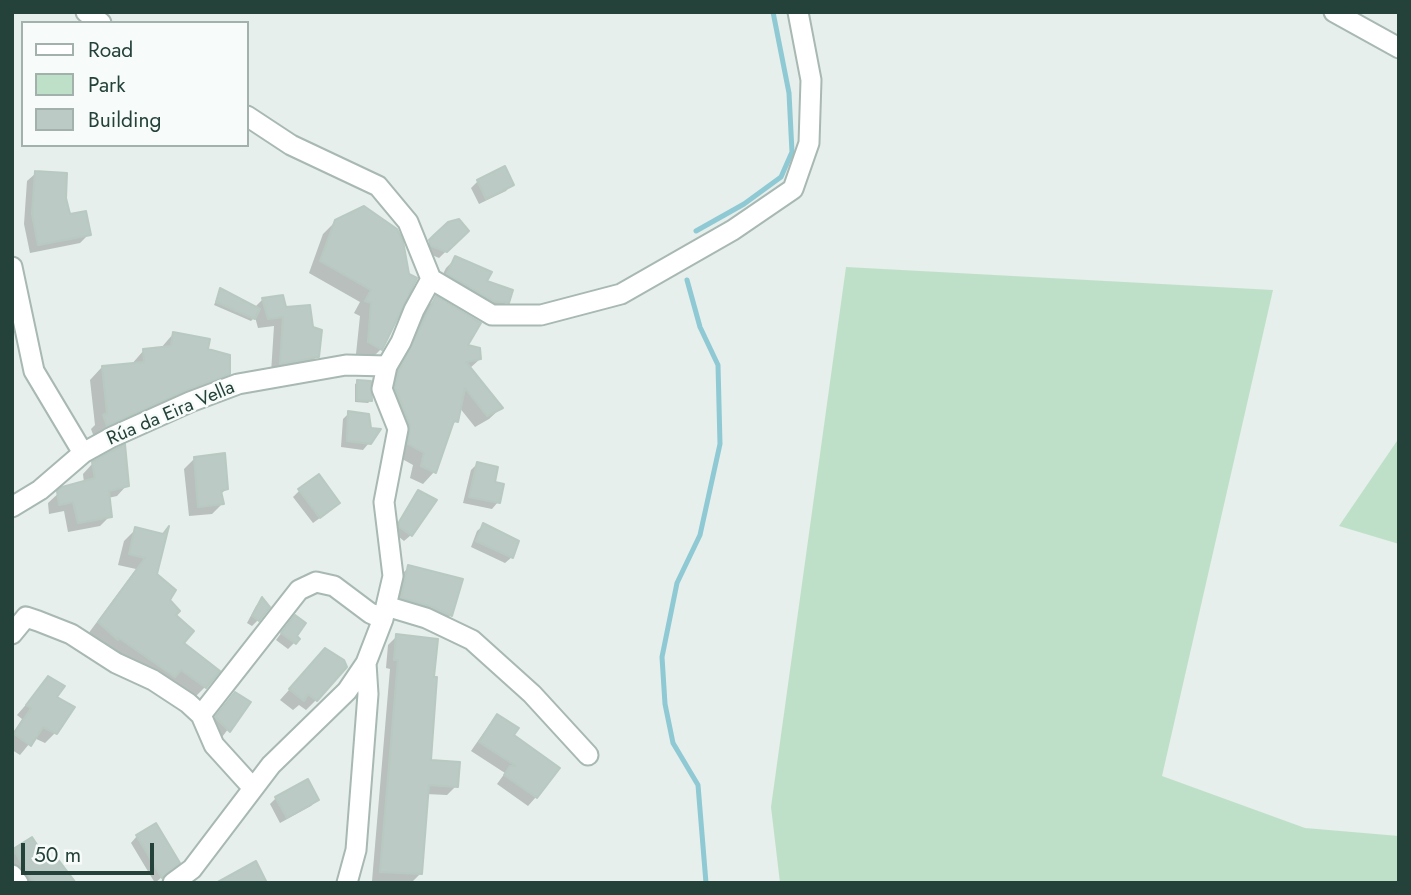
<!DOCTYPE html>
<html>
<head>
<meta charset="utf-8">
<style>
	body { margin:0 }
	#map { position:relative; width:1411px; height:895px; overflow:hidden; background:#e6efeb; font-family:Jost,sans-serif }
	canvas { display:block }
	.frame { position:absolute; inset:0; border:14px solid #24423a; pointer-events:none }
	.legend { position:absolute; left:21px; top:21px; width:228px; height:126px; box-sizing:border-box; background:#f7fbf9; border:2px solid #a3b1ad; margin:0; padding:9px 12px; list-style:none; font-size:21px; color:#24423a }
	.legend li { display:flex; align-items:center; gap:14px; height:35px }
	.legend b { width:35px; border:2px solid #a3b1ad }
	.scale { position:absolute; left:21px; top:843px; width:133px; height:32px; box-sizing:border-box; border:4px solid #24423a; border-top:0; padding-left:9px; font-size:21px; line-height:24px; white-space:nowrap; color:#24423a; -webkit-text-stroke:5px #f7fbf9; paint-order:stroke }
</style>
</head>
<body>
<div id="map">
<canvas width="1411" height="895"></canvas>
<div class="frame"></div>
<ul class="legend">
<li><b style="height:9px;background:#fff"></b>Road</li>
<li><b style="height:19px;background:#bfe0c8"></b>Park</li>
<li><b style="height:19px;background:#bbcac4"></b>Building</li>
</ul>
<div class="scale">50 m</div>
</div>
<script>
const g = document.querySelector('canvas').getContext('2d');
g.lineJoin = 'round';
function fillPath(path, color) { g.fillStyle = color; g.fill(path, 'evenodd'); }
const toPath = rows => new Path2D(rows.map(r => 'M' + r).join(''));
function trace(path, color, width, dash) { g.strokeStyle = color; g.lineWidth = width; g.lineCap = dash ? 'butt' : 'round'; g.setLineDash(dash || []); g.stroke(path); }
function drawText(font, color, halo, rows, align = 'center') {
  g.font = font + ' Jost,sans-serif'; g.lineWidth = 5; g.setLineDash([]); g.textBaseline = 'middle'; g.strokeStyle = halo; g.fillStyle = color; for (const [text, x, y, turn = 0] of rows) {
    g.save(); g.translate(x, y); g.rotate((+turn || 0) * Math.PI / 180); g.textAlign = isNaN(turn) ? turn : align; if (halo) g.strokeText(text, 0, 0); g.fillText(text, 0, 0); g.restore();
  }
}
fillPath(toPath([
	[846,267,1273,290,1162,776,1305,828,1399,836,1399,883,780,883,771,807],
	[1399,438,1399,544,1339,526]
]), '#bfe0c8');
fillPath(toPath([
	[36,173,64,198,68,217,89,234,80,243,30,253,24,224,27,181],
	[478,181,512,184,506,191,479,204,471,188],
	[364,208,381,349,369,361,356,354,360,316,354,313,360,302,309,273,323,234,336,221],
	[449,224,467,231,439,258,425,252,423,248],
	[456,258,507,302,497,312,438,284,446,268],
	[220,291,254,308,262,300,282,297,285,308,317,356,307,366,271,373,274,326,258,328,255,317,251,321,214,305],
	[436,298,465,347,480,359,469,369,501,408,489,419,475,427,459,407,456,421,450,427,434,472,423,484,410,478,413,465,397,456,387,384,424,310],
	[173,334,206,350,228,373,215,386,94,437,91,429,95,425,90,380,102,367,131,365,144,350,161,348],
	[358,382,371,400,368,403,355,402,355,384],
	[349,413,369,443,363,450,341,447,343,419],
	[194,459,227,488,220,495,222,504,212,514,189,516,184,469],
	[93,463,127,485,117,496,108,498,110,516,100,526,68,532,64,511,49,514,48,503,63,489,84,483,83,474],
	[477,464,493,483,498,502,492,509,463,503,471,470],
	[299,491,332,509,313,523,293,497],
	[419,493,411,535,404,541,394,533,393,530],
	[484,525,512,557,505,563,471,547,477,531],
	[136,529,167,600,181,643,205,687,194,698,163,687,88,634,136,569,118,565,124,541],
	[409,567,461,581,451,615,441,625,392,607,399,577],
	[262,600,258,620,252,626,247,623,256,606],
	[288,624,298,639,288,649,276,640],
	[397,636,432,679,429,761,456,786,447,795,426,794,421,873,412,882,372,881,390,669,386,668,388,645],
	[315,661,316,700,306,710,299,705,293,710,280,700],
	[48,679,55,698,72,707,55,733,45,743,34,738,20,755,12,750,12,734,22,719,17,715],
	[235,694,248,703,219,741,206,728],
	[497,716,512,736,536,797,528,806,497,784,505,773,471,751,489,725],
	[276,798,317,800,311,806,280,823,270,804],
	[137,836,171,869,155,883,131,843],
	[14,850,49,866,73,883,18,883,12,874]
]), '#0003');
trace(toPath([
	[696,231,744,204,781,177,792,152,789,93,773,12],
	[687,280,700,327,718,365,720,444,700,535,677,583,662,657,665,704,673,743,698,785,706,883]
]), '#8ec9d4', 5);
const building = toPath([
	[505,166,514,185,486,199,477,180,505,166],
	[35,171,67,173,66,198,70,214,86,211,91,235,38,245,32,214,35,171],
	[364,206,397,229,403,241,409,274,417,278,382,350,368,342,371,303,365,301,371,290,320,261,335,220,364,206],
	[459,219,469,231,447,252,431,246,429,240,434,235,448,222,459,219],
	[455,256,492,272,487,281,513,290,509,303,493,301,447,274,455,256],
	[220,288,260,309,255,319,216,302,220,288],
	[283,295,286,307,310,305,313,327,322,330,319,357,280,364,283,317,268,319,262,298,283,295],
	[436,296,481,323,468,345,480,348,481,359,466,362,503,408,487,416,465,388,458,422,454,421,436,473,421,466,424,453,408,444,410,425,395,388,399,370,436,296],
	[173,332,210,339,208,349,230,355,230,374,185,391,107,426,103,415,107,413,102,366,144,362,143,349,171,346,173,332],
	[357,380,371,381,372,401,357,400,357,380],
	[348,411,369,414,371,428,381,429,371,444,347,441,348,411],
	[125,444,129,486,109,491,112,517,78,523,73,502,59,505,57,491,62,487,95,478,92,462,125,444],
	[225,453,228,489,221,491,224,504,198,507,194,457,225,453],
	[477,462,498,467,495,482,504,484,500,503,469,497,477,462],
	[319,474,340,503,320,518,298,489,319,474],
	[418,490,437,500,412,536,399,527,399,522,418,490],
	[483,523,519,541,513,558,476,541,483,523],
	[169,526,157,574,176,590,170,600,180,611,176,615,194,631,184,643,220,671,206,688,181,670,175,677,119,638,118,640,98,622,145,558,129,554,135,527,163,534,169,526],
	[408,565,463,579,452,616,430,606,401,598,408,565],
	[262,597,270,607,259,621,252,616,262,597],
	[295,615,306,623,297,636,300,639,296,644,281,633,295,615],
	[396,634,438,639,434,677,437,677,431,760,460,762,458,787,429,785,422,874,380,872,398,660,394,660,396,634],
	[325,648,344,660,347,667,317,701,308,694,304,701,289,689,325,648],
	[48,676,65,686,57,697,75,707,57,734,43,727,31,746,14,734,31,708,26,705,48,676],
	[235,692,251,702,230,732,215,717,235,692],
	[497,714,519,728,514,735,560,768,537,798,504,775,510,766,516,766,479,742,497,714],
	[308,779,319,800,287,818,275,797,308,779],
	[156,823,180,863,162,878,136,835,156,823],
	[32,837,49,863,57,858,76,883,34,883,13,849,32,837],
	[256,861,267,883,216,883,256,861]
]);
fillPath(building, '#bbcac4');
trace(building, '#b8c9c2', 2);
const minor = toPath([
	[86,12,101,23],
	[1334,12,1399,48],
	[247,116,291,145,378,186,408,222,431,279],
	[12,267,34,371,83,453],
	[431,279,492,315,541,315,621,294,733,230,793,189,809,143,811,80,798,12],
	[12,507,40,490,83,453,112,437,190,402,238,384,346,365,387,366],
	[386,606,426,618,472,640,532,694,588,755],
	[12,634,26,617,38,621,71,634,116,663,153,680,188,703,201,715,214,745,253,788],
	[201,715,299,590,316,582,334,586,370,613,383,619],
	[12,875,18,883],
	[173,883,192,869,271,765,347,691,366,663,383,619,393,576,384,502,398,429,382,389,387,366,401,342,414,310,431,279],
	[347,883,356,850,368,694,366,663]
]);
trace(minor, '#a8b8b2', 23);
trace(minor, '#fff', 19);
drawText('19px', '#24423a', '#f7fbf9', [
	["Rúa da Eira Vella",171,414,-23]
]);
</script>
</body>
</html>
